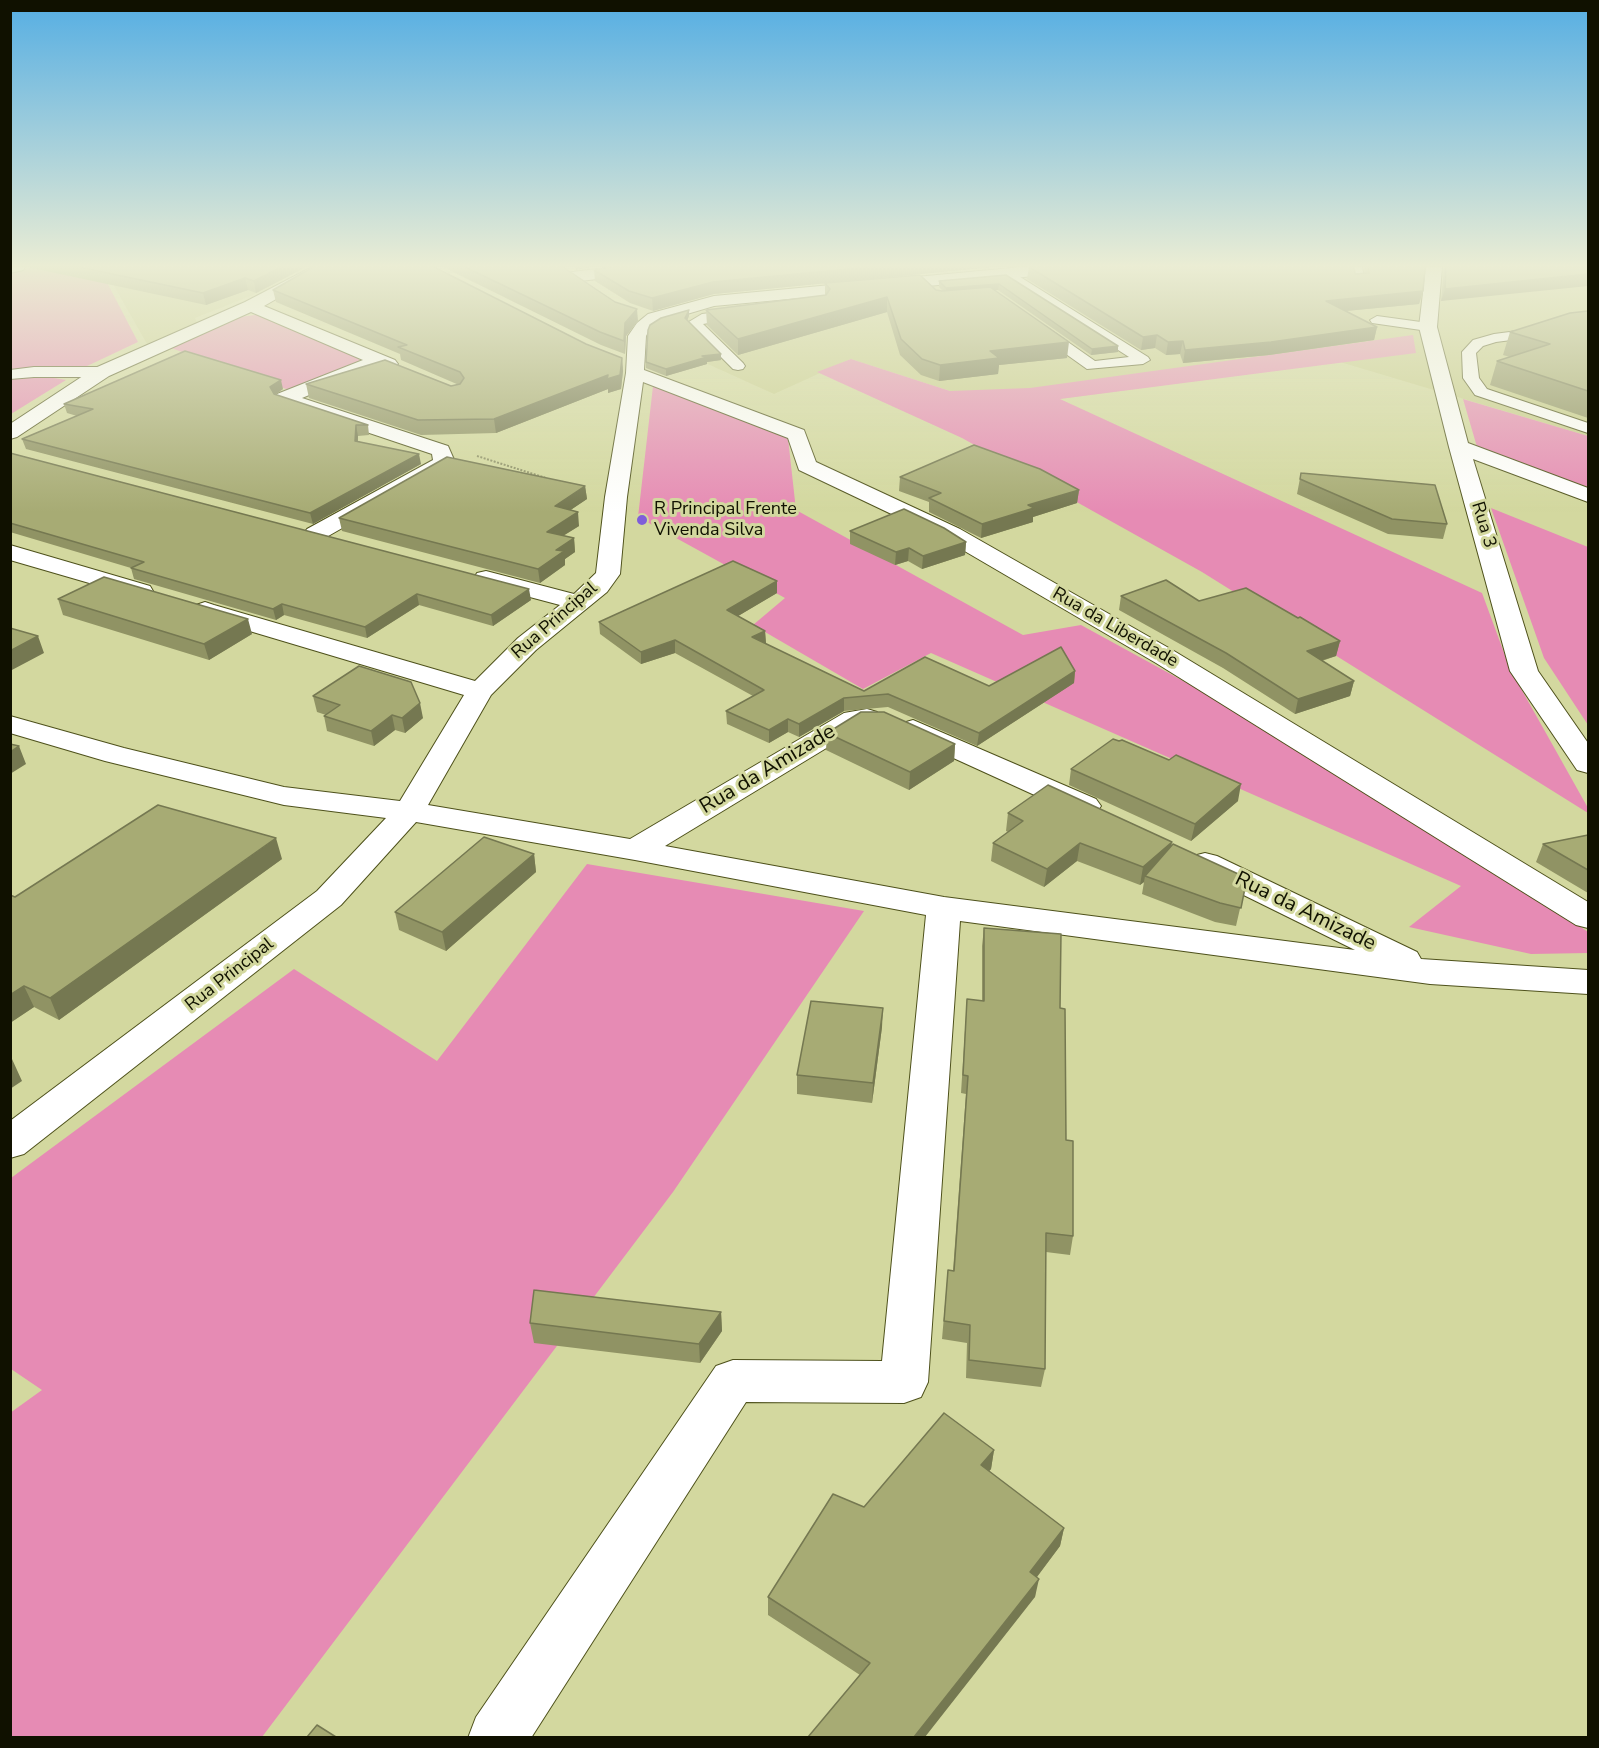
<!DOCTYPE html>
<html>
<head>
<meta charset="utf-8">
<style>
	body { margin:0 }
	#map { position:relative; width:1599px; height:1748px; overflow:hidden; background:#d3d89f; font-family:"Nunito Sans",sans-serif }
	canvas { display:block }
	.frame { position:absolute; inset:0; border:12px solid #101100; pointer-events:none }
</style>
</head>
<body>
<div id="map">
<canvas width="1599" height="1748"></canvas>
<div class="frame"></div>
</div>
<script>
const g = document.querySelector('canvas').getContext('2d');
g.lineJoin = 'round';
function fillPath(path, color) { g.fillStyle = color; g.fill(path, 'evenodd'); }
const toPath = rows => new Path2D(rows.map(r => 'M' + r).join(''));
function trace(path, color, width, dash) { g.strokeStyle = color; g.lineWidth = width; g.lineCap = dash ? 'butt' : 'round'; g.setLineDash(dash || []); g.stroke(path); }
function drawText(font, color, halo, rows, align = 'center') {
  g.font = font + ' "Nunito Sans",sans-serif'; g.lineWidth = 6; g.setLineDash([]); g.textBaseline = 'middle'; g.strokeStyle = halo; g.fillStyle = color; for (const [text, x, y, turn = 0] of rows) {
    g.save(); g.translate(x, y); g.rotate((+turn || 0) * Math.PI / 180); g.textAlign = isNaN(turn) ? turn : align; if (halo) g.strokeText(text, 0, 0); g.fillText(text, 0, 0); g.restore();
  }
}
fillPath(toPath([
	[143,267,314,267,309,271,295,272,268,289,195,318,197,323,147,344,106,272],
	[1127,267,1588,267,1588,436,1340,362,1059,399,950,391,851,359,774,394,659,342,678,321,705,310,727,306]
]), '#c8cd8c');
fillPath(toPath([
	[38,267,99,267,138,342,85,367,11,372,10,271],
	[262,314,358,357,360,362,289,390,171,348,240,317],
	[1413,335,1416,353,1060,399,1482,593,1510,669,1588,808,1588,813,1202,572,962,438,817,372,851,359,950,391,1030,388],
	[36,375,66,380,11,414,10,378],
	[653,386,788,438,796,510,1023,635,1081,625,1406,803,1588,932,1588,953,1531,954,1409,927,1461,886,931,653,863,689,753,625,785,598,638,517],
	[1463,399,1588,436,1588,487,1500,458,1477,447],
	[1491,508,1588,547,1588,725,1544,658],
	[587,864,864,911,673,1192,262,1737,11,1737,10,1413,42,1390,11,1369,11,1178,294,969,437,1061]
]), '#e68bb4');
const service = toPath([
	[1350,267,1362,267,1365,281,1364,284,1354,284,1350,267],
	[1009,270,1148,357,1150,360,1143,364,1087,369,1035,332,1033,329,1035,326,1045,326,1095,361,1129,357,1004,277,1003,274,1009,270],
	[744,309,751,313,749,316,703,324,743,363,745,366,743,369,738,370,733,369,687,323,702,314,744,309],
	[1377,316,1428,323,1435,327,1428,331,1372,323,1370,320,1377,316],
	[1588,322,1588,330,1496,342,1483,346,1476,353,1479,378,1487,389,1588,423,1588,433,1475,395,1463,378,1462,352,1473,340,1494,334,1588,322],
	[34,367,102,367,110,372,102,377,34,377,10,379,10,370,34,367]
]);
const minor = toPath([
	[10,267,25,267,23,270,10,273,10,267],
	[312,267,332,267,264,306,395,360,398,364,395,368,389,369,379,366,302,398,448,446,455,462,451,466,323,539,315,541,307,539,303,534,307,529,433,460,432,454,277,402,274,398,277,394,363,360,251,312,109,376,17,437,10,439,10,424,95,368,245,302,312,267],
	[613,267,663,267,656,272,572,282,564,277,572,272,613,267],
	[1022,267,1084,267,1077,272,714,306,660,322,649,330,646,336,644,370,804,430,816,462,960,529,1174,651,1588,902,1588,928,1576,925,1156,663,944,539,799,470,788,438,643,382,627,497,620,574,607,592,536,650,491,695,428,805,630,839,844,713,867,709,877,712,881,718,877,724,861,727,665,846,944,897,1355,950,1193,870,1189,863,1193,856,1205,853,1217,856,1417,952,1421,959,1588,970,1588,994,1430,984,960,921,928,1382,921,1397,904,1403,746,1402,531,1738,468,1738,476,1717,716,1366,733,1360,882,1361,926,915,635,860,416,822,341,905,24,1154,10,1158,10,1121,317,891,386,818,284,805,105,761,10,733,10,716,124,748,284,787,400,801,464,695,196,615,192,610,196,605,205,602,214,605,475,681,518,638,560,605,477,583,474,578,477,573,486,571,574,594,596,573,605,497,626,373,628,336,637,323,648,314,714,296,1022,267],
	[1426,267,1442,267,1437,327,1468,443,1588,488,1588,502,1473,459,1538,671,1588,743,1588,773,1577,770,1510,671,1449,447,1419,327,1426,267],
	[10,545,150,586,153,591,150,596,141,598,10,560,10,545],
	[913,720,1096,799,1101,806,1096,813,1085,815,1074,813,903,735,899,729,903,723,913,720]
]);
trace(service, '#4e511b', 2);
trace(minor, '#4e511b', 2);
trace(toPath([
	[477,456,546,478]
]), '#8d9066', 2, [2, 1.5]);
fillPath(service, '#fff');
fillPath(minor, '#fff');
fillPath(toPath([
	[27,267,306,267,256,293,248,290,206,305],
	[443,267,563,267,638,321,626,336,625,354,601,345],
	[613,267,993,267,714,294,653,311,630,303,595,281,594,270],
	[1029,267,1355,274,1365,273,1364,267,1425,267,1423,291,1419,304,1346,311,1377,327,1374,340,1269,355,1183,363,1180,354,1166,355,1155,348,1141,350,1027,279],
	[1444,267,1588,267,1441,301],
	[1006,275,1118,352,1091,355,998,290,995,290,1067,358,999,365,998,374,939,381,921,375,900,355,887,312,738,355,707,325,706,310,825,296,825,283,936,290,943,291,939,287,939,281],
	[273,290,586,344,622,358,623,371,621,389,608,393,608,389,496,433,421,435,309,398,306,384,451,386,459,385,401,360,400,354,276,302],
	[1588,311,1588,418,1490,385,1497,361,1510,357,1503,355,1510,332],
	[689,316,687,320,721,360,707,362,707,364,666,376,646,368,646,362],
	[283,389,275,395,368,425,369,435,358,436,358,441,421,464,313,524,26,449,22,439,77,416,67,413,64,404],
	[10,453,531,600,493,626,419,605,367,638,284,615,276,620,134,579,131,568,10,532],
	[1301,473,1447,524,1443,539,1388,534,1297,494],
	[900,477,1079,490,1077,503,1033,517,1033,522,981,538,929,512,929,502,899,491],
	[585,486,587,499,570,510,579,526,563,536,574,538,575,552,565,559,565,565,540,583,342,531,339,518],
	[850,531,966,542,965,555,922,569,908,561,895,565,850,544],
	[777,581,777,593,738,616,765,631,766,644,864,691,989,686,1075,671,1074,683,977,746,888,707,844,711,799,737,788,732,769,743,727,724,726,711,753,696,675,653,641,664,600,634,599,622],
	[1121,596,1199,601,1298,618,1340,641,1336,656,1322,661,1354,681,1350,696,1295,714,1223,668,1119,610],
	[58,599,252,634,209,660,63,615],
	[313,696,423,718,405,733,395,730,374,746,327,731,324,716,326,715,317,712],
	[827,733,955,744,954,761,909,790,826,750],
	[1071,769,1238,801,1191,841,1069,785],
	[1008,813,1172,845,1247,878,1236,926,1215,922,1142,894,1144,882,1140,885,1077,861,1044,887,991,861,993,843,1008,832,1006,831],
	[1588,835,1588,893,1536,862,1543,844],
	[534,854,536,872,446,951,399,930,395,912],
	[282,859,59,1020,34,1007,10,1023,10,895,15,897],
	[984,928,1060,1008,1066,1140,1073,1236,1070,1255,1046,1252,1045,1369,1041,1387,966,1378,967,1343,942,1339,948,1270,953,1271,966,1094,961,1093,967,999,982,1001,982,946],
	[882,1027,872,1103,797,1094,797,1075],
	[721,1312,722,1331,700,1363,534,1343,530,1323],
	[994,1450,991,1469,989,1471,1064,1528,1060,1546,1037,1577,1035,1597,860,1675,768,1615,768,1597,864,1507]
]), '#909364');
fillPath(toPath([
	[281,267,306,267,256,293,254,281],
	[575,267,592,267,576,270],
	[868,267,993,267,714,294,653,311,652,298,713,282],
	[1588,274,1588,286,1441,301,1445,289],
	[245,278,248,290,206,305,203,293],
	[999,284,998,290,946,294,946,288],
	[1423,291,1419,304,1324,313,1326,301],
	[887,297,887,312,738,355,738,339],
	[637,309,638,321,626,336,625,354,624,341,625,323],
	[689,310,689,316,685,325,685,318],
	[1377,327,1374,340,1269,355,1183,363,1185,350],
	[1157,335,1155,348,1141,350,1143,337],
	[1183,341,1180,354,1166,355,1168,342],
	[1069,342,1067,358,999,365,998,374,939,381,940,365,990,351],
	[1118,346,1118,352,1091,355,1092,349],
	[721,354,721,360,707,362,707,364,666,376,666,369,702,356],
	[622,358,623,371,621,389,608,393,608,389,496,433,494,419],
	[281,380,283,389,272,397,270,387],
	[356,425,358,436,357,451,355,441],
	[419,454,421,464,313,524,310,513],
	[585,486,587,499,556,520,555,506],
	[1079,490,1077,503,1033,517,1033,522,981,538,982,524,1028,505],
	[578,512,579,526,548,545,547,532],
	[574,538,575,552,565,559,565,565,540,583,538,569,556,550],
	[966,542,965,555,922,569,923,556],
	[909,548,908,561,895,565,896,552],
	[777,581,777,593,728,622,727,610],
	[529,589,531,600,493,626,491,615],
	[417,594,419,605,367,638,365,627],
	[282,604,284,615,276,620,273,609],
	[248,619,252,634,209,660,204,644],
	[765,631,766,644,752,637],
	[38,636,44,653,10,671,10,651],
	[675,640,675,653,641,664,641,652],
	[1340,641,1336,656,1303,666,1307,651],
	[1075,671,1074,683,977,746,979,733],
	[1354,681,1350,696,1295,714,1298,699],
	[844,698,844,711,799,737,799,724],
	[420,703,423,718,405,733,402,718],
	[392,715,395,730,374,746,371,731],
	[788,719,788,732,769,743,769,730],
	[955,744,954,761,909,790,910,772],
	[19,746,26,764,10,774,10,752],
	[1241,784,1238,801,1191,841,1195,824],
	[276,838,282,859,59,1020,50,998],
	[1172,842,1169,860,1145,876,1144,882,1140,885,1143,867],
	[1080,843,1077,861,1044,887,1047,869],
	[534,854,536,872,446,951,442,932],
	[24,986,34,1007,10,1023,10,995],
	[883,1008,882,1027,872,1103,873,1083],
	[12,1059,22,1081,10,1089,10,1060],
	[721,1312,722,1331,700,1363,699,1344],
	[994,1450,991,1469,978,1484,981,1465],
	[1064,1528,1060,1546,1027,1590,1030,1572],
	[1039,1579,1035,1597,925,1737,914,1737]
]), '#757851');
const building = toPath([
	[79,267,281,267,254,281,245,278,203,293,79,267],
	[313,267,434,267,586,344,622,358,620,375,607,379,608,375,494,419,418,420,306,384,385,360,451,386,460,384,464,378,460,372,398,347,407,345,273,290,313,267],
	[465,267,563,267,615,302,637,309,625,323,624,341,600,332,465,267],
	[613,267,868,267,713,282,652,298,629,291,594,270,613,267],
	[1029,267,1354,267,1355,274,1369,273,1368,267,1425,267,1423,291,1326,301,1377,327,1271,342,1185,350,1183,341,1168,342,1157,335,1143,337,1029,267],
	[1446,267,1588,267,1588,274,1445,289,1446,267],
	[920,275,936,290,942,291,990,287,1069,342,990,351,999,358,940,365,922,359,901,339,887,297,738,339,706,310,826,295,830,289,825,283,920,275],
	[1006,275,1118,346,1092,349,999,284,946,288,939,281,1006,275],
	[689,310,685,318,721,354,702,356,707,357,666,369,646,362,648,330,650,325,661,318,689,310],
	[1588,311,1588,391,1497,361,1550,344,1510,332,1570,313,1588,311],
	[185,351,281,380,270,387,274,394,368,425,356,425,355,441,419,454,310,513,22,439,93,409,64,404,185,351],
	[974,445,1040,469,1079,490,1028,505,1034,508,982,524,929,498,941,493,900,477,974,445],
	[10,453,529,589,491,615,417,594,365,627,282,604,273,609,131,568,144,562,10,523,10,453],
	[447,457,585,486,555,506,578,512,547,532,574,538,556,550,564,551,538,569,339,518,447,457],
	[1301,473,1435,485,1447,524,1392,519,1300,479,1301,473],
	[904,509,944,528,966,542,923,556,909,548,896,552,850,531,904,509],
	[733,561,777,581,727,610,765,631,752,637,864,691,925,657,989,686,1061,647,1075,671,979,733,888,694,844,698,799,724,788,719,769,730,726,711,764,690,675,640,641,652,599,622,733,561],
	[104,577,248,619,204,644,58,599,104,577],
	[1166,580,1199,601,1246,588,1298,618,1300,617,1340,641,1307,651,1354,681,1298,699,1226,653,1121,596,1166,580],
	[10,628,38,636,10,651,10,628],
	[359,666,411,682,420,703,402,718,392,715,371,731,324,716,340,705,313,696,359,666],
	[861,712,884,712,955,744,910,772,827,733,861,712],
	[1113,739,1119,741,1122,740,1169,760,1176,755,1241,784,1195,824,1071,769,1113,739],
	[10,744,19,746,10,752,10,744],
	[1048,785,1172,842,1143,867,1080,843,1047,869,993,843,1023,821,1008,813,1048,785],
	[158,805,276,838,50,998,24,986,10,995,10,895,15,897,158,805],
	[1588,835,1588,870,1543,844,1588,835],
	[484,837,534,854,442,932,395,912,484,837],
	[1173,844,1247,878,1241,908,1220,903,1145,876,1173,844],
	[984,928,1061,934,1060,1008,1065,1009,1066,1140,1073,1141,1073,1236,1046,1233,1045,1369,969,1360,970,1325,944,1321,948,1270,954,1271,968,1076,963,1075,967,999,984,1001,984,928],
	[811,1001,883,1008,873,1083,797,1075,811,1001],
	[534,1290,721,1312,699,1344,530,1323,534,1290],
	[944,1413,994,1450,981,1465,1064,1528,1030,1572,1039,1579,914,1737,808,1737,870,1663,768,1597,833,1494,864,1507,944,1413],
	[317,1725,336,1737,307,1737,317,1725]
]);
fillPath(building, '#a7ab74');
trace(building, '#757851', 1.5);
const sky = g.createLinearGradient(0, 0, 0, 512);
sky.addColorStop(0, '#55aee3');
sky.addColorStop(0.52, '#ebedd4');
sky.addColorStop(1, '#ebedd400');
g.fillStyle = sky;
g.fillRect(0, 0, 1599, 512);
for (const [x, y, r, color] of [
	[642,520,6,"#7f5ed9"]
]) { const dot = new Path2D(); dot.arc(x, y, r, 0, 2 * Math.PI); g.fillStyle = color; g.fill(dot); trace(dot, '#d3d89f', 2); }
drawText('18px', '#101100', '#d3d89f', [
	["R Principal Frente",654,510],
	["Vivenda Silva",654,531]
], 'left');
drawText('18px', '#101100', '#d3d89f', [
	["Rua 3",1483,525,73],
	["Rua Principal",555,621,-41],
	["Rua da Liberdade",1115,628,30],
	["Rua Principal",230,975,-38]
]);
drawText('21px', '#101100', '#d3d89f', [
	["Rua da Amizade",768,770,-31],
	["Rua da Amizade",1305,912,26]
]);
</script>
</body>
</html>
